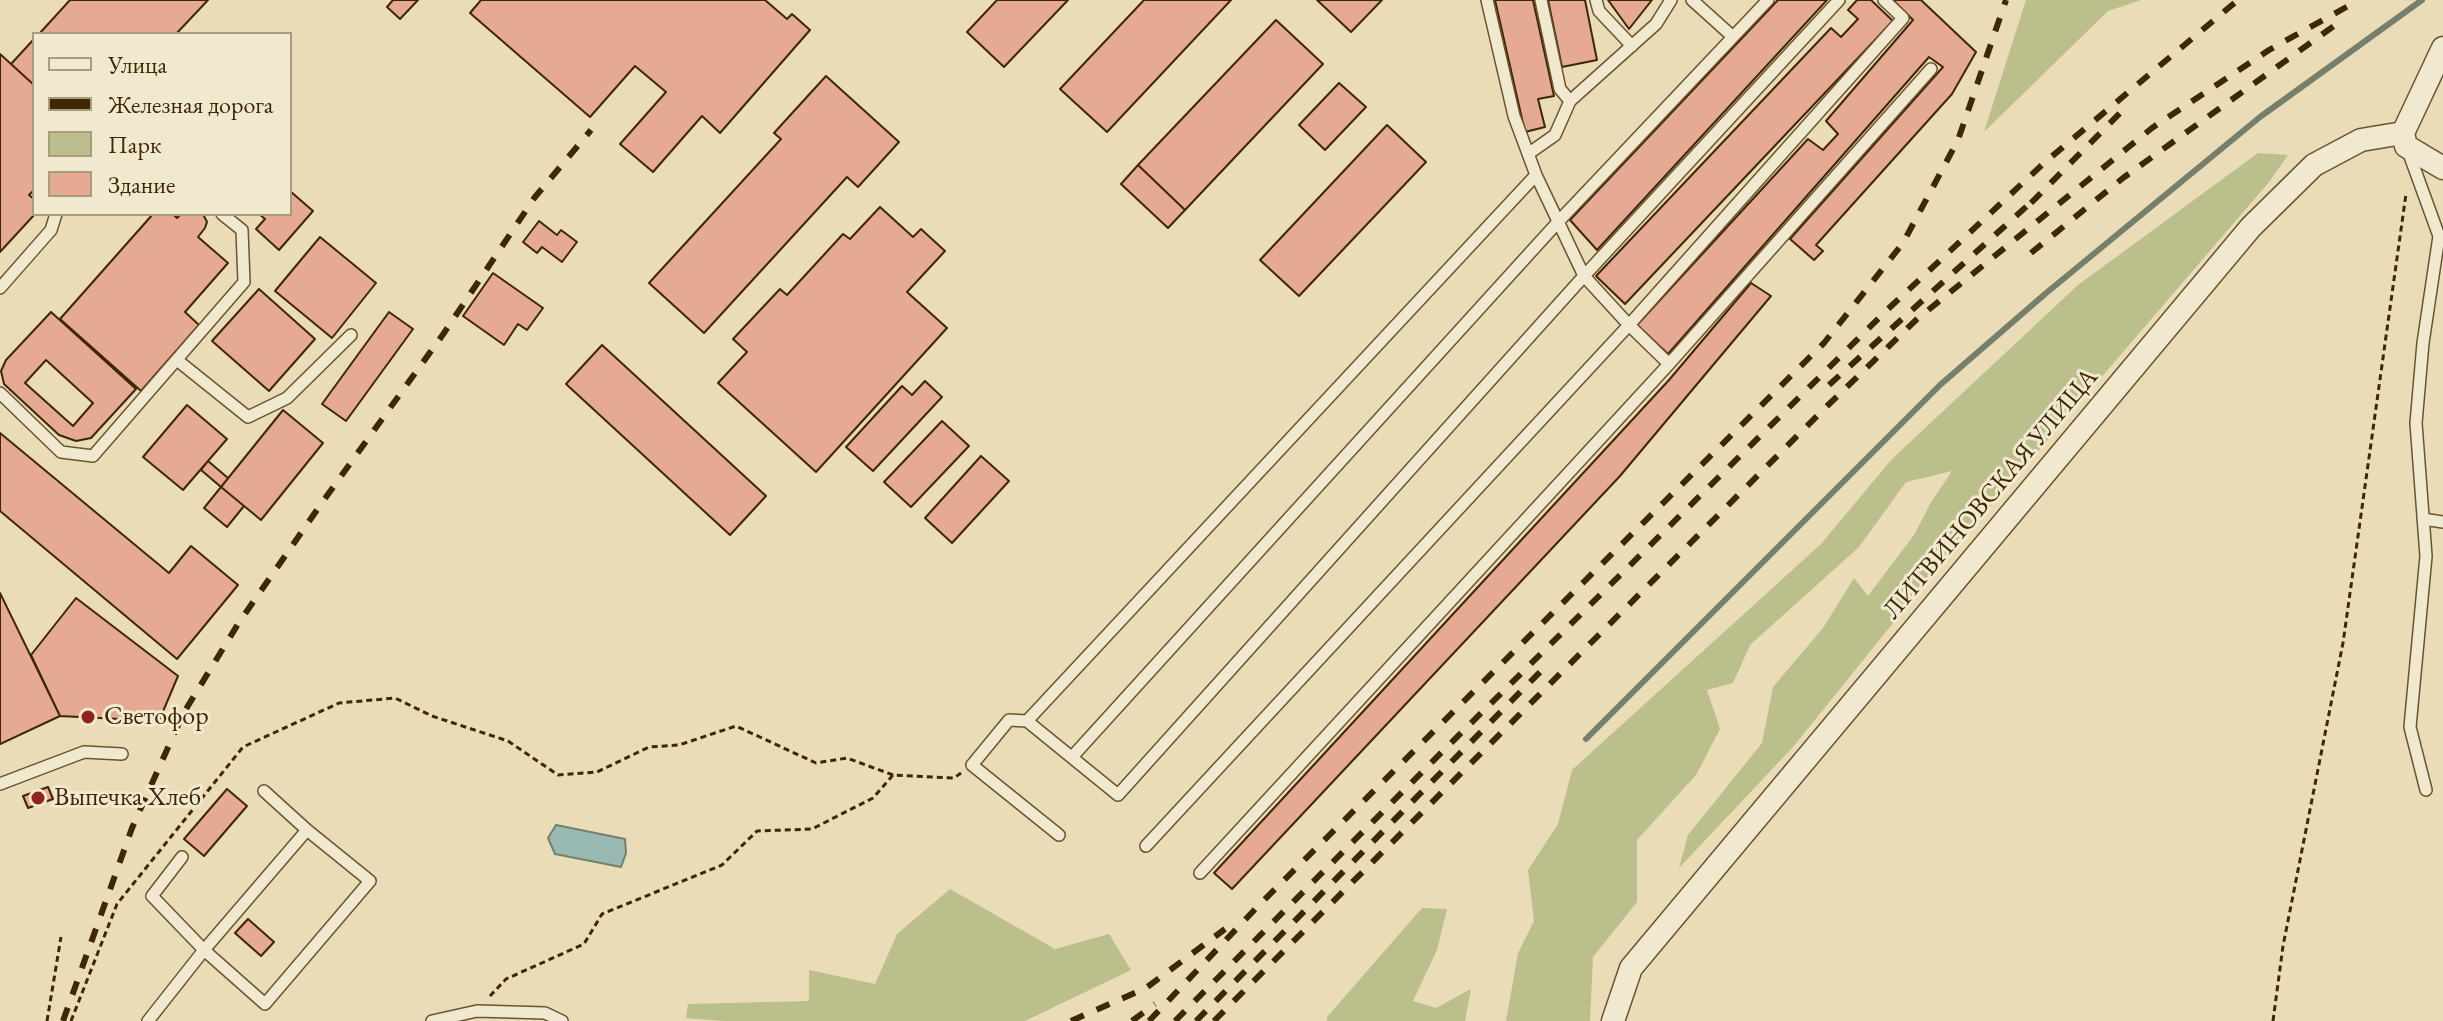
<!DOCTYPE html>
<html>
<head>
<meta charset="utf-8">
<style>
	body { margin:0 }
	#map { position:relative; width:2443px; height:1021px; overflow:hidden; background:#eadcb6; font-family:"EB Garamond",serif }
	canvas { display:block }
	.legend { position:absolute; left:32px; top:32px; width:260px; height:184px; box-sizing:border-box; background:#f1e8d0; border:2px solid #a99b7e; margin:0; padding:10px 14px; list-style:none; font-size:24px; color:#3e2704 }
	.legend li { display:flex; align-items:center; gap:16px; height:40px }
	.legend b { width:40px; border:2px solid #a99b7e }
</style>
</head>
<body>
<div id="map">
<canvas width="2443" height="1021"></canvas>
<ul class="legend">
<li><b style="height:10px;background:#f1e8d0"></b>Улица</li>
<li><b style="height:10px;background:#3e2704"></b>Железная дорога</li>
<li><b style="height:22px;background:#babf8c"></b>Парк</li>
<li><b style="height:22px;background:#e6a994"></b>Здание</li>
</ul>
</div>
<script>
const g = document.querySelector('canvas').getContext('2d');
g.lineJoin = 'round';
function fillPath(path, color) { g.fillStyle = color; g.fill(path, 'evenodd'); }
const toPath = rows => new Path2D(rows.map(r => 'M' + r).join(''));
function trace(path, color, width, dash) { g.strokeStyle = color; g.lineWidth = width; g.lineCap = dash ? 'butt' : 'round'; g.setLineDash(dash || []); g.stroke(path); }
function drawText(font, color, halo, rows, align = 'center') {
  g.font = font + ' "EB Garamond",serif'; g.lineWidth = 6; g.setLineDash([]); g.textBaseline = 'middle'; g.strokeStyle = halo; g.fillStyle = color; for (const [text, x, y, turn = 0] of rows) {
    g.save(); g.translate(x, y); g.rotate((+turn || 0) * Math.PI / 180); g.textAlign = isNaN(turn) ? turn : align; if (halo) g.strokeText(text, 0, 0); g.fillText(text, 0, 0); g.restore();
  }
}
fillPath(toPath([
	[2026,0,2141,0,2108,11,1984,132],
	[2258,153,2288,155,2269,182,1935,571,1793,747,1679,868,1688,835,1762,743,1773,687,1823,628,1854,578,1868,596,1914,535,1930,504,1952,471,1906,482,1859,547,1750,645,1733,683,1707,690,1720,729,1696,775,1637,840,1637,902,1593,957,1590,1021,1506,1021,1518,953,1534,921,1528,870,1558,824,1572,770,1821,544,1892,459,2078,285],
	[950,889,1055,949,1109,934,1131,970,1025,1021,724,1021,686,1018,688,1004,809,1001,809,970,875,984,897,934],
	[1422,908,1447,909,1437,950,1413,1001,1436,1008,1471,989,1465,1021,1327,1021,1327,1017]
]), '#babf8c');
const water = toPath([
	[556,825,625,839,626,853,621,867,555,854,548,838,556,825]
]);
fillPath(water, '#98bab2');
trace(water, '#747f6c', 2);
trace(toPath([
	[1586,739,1940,385,2045,294,2260,117,2422,0]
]), '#747f6c', 6);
const building = toPath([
	[70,0,208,0,176,34,39,34,70,0],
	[393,0,418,0,400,19,387,7,393,0],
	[481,0,765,0,787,19,792,14,810,30,720,133,702,116,653,172,620,144,666,92,635,66,590,117,470,13,481,0],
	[997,0,1068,0,1004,67,967,32,997,0],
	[1144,0,1231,0,1107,132,1060,89,1144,0],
	[1317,0,1382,0,1351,32,1317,0],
	[1495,0,1533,0,1554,96,1538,99,1545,127,1525,132,1495,0],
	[1548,0,1585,0,1597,60,1562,67,1548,0],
	[1608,0,1652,0,1629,29,1608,0],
	[1778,0,1827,0,1597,250,1570,220,1778,0],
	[1857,0,1871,0,1893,21,1625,304,1596,276,1831,28,1841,37,1858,19,1848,10,1857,0],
	[1893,0,1921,0,1976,52,1952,94,1816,245,1823,251,1814,260,1790,239,1943,67,1929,57,1668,354,1637,325,1808,139,1823,150,1838,134,1826,121,1913,20,1893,0],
	[1276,20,1323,64,1185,210,1138,165,1276,20],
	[34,39,34,85,11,64,34,39],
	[0,54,34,85,34,190,29,195,34,199,35,214,0,252,0,54],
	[826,76,899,142,858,187,847,177,704,333,649,283,781,139,774,133,826,76],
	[1339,83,1366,107,1325,150,1299,125,1339,83],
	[1387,125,1426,162,1299,296,1260,260,1387,125],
	[1138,165,1185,210,1168,228,1121,184,1138,165],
	[290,191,313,211,279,250,256,229,265,219,259,214,290,214,290,191],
	[880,207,913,237,921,229,945,251,907,292,947,328,816,472,718,383,747,352,733,339,780,289,787,295,843,234,850,239,880,207],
	[153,214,173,214,177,218,181,214,203,214,207,222,205,228,198,237,228,263,185,312,199,325,141,391,60,319,153,214],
	[539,221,557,235,561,230,577,242,562,262,542,247,537,253,523,242,539,221],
	[320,237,376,283,332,338,275,291,320,237],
	[493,273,543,308,527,330,518,324,504,345,463,316,493,273],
	[1751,283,1771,296,1620,476,1232,889,1214,873,1669,380,1751,283],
	[259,289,315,339,269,391,212,341,259,289],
	[51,312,136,389,91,438,76,441,59,435,4,384,1,371,6,360,51,312],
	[46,360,93,403,73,426,25,383,46,360],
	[389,312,413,329,346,421,322,404,389,312],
	[602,345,766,496,730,535,566,384,602,345],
	[925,381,942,397,873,471,846,447,902,386,912,395,925,381],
	[187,405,227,439,183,490,143,457,187,405],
	[283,410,323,443,261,520,221,487,283,410],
	[942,421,969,446,911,507,884,482,942,421],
	[0,433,169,573,191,546,238,585,177,659,0,511,0,433],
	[981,456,1009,481,952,543,925,518,981,456],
	[208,461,228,478,221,487,201,470,208,461],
	[221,487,244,506,227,527,204,508,221,487],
	[0,593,60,716,0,744,0,593],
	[76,598,178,676,159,721,60,716,31,655,76,598],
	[48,787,53,799,28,808,23,796,48,787],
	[227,789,247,806,204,856,184,839,227,789],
	[248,919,274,942,261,956,235,933,248,919]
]);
fillPath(building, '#e6a994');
trace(building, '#3e2704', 2);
const lane = toPath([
	[1487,0,1514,116,1536,175,1584,276,1629,325,1669,364],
	[1541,0,1560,89,1570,101],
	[1596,0,1599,11,1632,46],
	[1692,0,1732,36],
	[2407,148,2439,236,2443,240],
	[1528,154,1555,135,1570,101,1656,24,1671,0],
	[1536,175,1027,721,1118,795,1584,276,1839,0],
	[0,288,51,230,56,214],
	[177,360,248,417,287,398,351,335],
	[0,393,61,452,93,456,244,282,242,230,222,214],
	[2423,519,2443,522],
	[1027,721,1009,720,972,765,1059,835],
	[1072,757,1558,222,1768,0],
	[0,784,84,752,122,754],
	[2426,790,2410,727,2426,556,2416,423,2423,343,2439,236],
	[264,791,307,830],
	[307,830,370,881,265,1004,204,950,307,830],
	[1146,846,1629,325,1903,18,1884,0],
	[1200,873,1669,364,1931,69],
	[148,1021,204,950,152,896,182,857],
	[432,1021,477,1011,545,1013,562,1021]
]);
const street = toPath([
	[2403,133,2406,146,2443,168],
	[1613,1021,1631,968,2251,227,2314,165,2361,140,2403,133,2443,48]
]);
trace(lane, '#695430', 14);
trace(street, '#695430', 25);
trace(toPath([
	[490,996,506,979,584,944,602,914,722,865,757,831,812,829,873,798,893,775,954,778,961,773],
	[47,1021,61,937],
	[71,1021,117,904,243,747,339,703,395,698,432,716,508,741,558,775,597,772,649,747,679,745,736,726,816,763,847,758,893,775],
	[2273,1021,2283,946,2343,643,2406,194]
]), '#3e2704', 3, [6, 4]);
trace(lane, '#f1e8d0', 11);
trace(street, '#f1e8d0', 22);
trace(toPath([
	[2031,203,2121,112],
	[2031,253,2123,178,2338,23],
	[1829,385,2037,197],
	[63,1021,132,828,183,714,238,624,321,504,444,333,535,197,591,130],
	[1071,1021,1146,988,1225,929],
	[1132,1021,1155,1004],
	[1149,1021,1261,903,1824,343,1903,243,1958,140,2006,0],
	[1175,1021,1443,751,1887,310,2044,163,2238,0],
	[1196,1021,1540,672],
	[1214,1021,1824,409,1916,320,2152,128,2269,50,2359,0]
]), '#3e2704', 6, [14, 14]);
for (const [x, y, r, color] of [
	[88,717,8,"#8f2418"],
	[38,798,8,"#8f2418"]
]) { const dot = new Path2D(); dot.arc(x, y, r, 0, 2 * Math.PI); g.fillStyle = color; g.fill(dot); trace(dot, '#f1e8d0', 3); }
drawText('26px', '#3e2704', '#f1e8d0', [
	["ЛИТВИНОВСКАЯ УЛИЦА",1991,494,-50]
]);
drawText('26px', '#3e2704', '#f1e8d0', [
	["Светофор",104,717],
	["Выпечка Хлеб",54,798]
], 'left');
</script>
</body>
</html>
